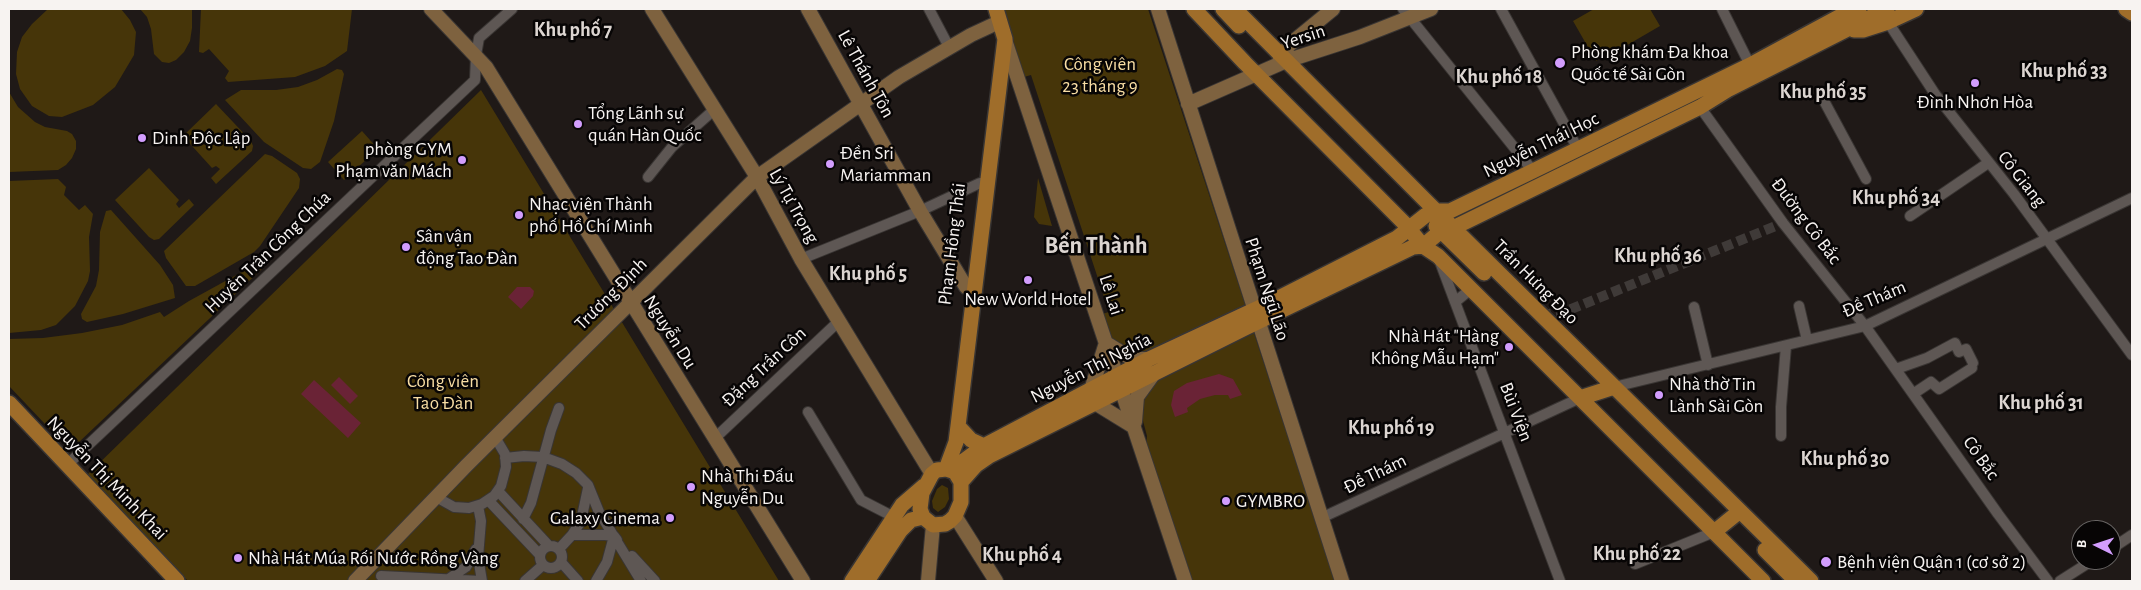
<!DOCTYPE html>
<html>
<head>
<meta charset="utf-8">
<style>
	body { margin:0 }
	#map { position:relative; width:2141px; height:590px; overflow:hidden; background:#1f1917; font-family:"Alegreya Sans",sans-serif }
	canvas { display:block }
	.frame { position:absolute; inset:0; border:10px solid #f7f3f1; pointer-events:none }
	.north { position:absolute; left:2071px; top:520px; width:50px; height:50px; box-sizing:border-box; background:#070505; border:1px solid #676463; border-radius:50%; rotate:274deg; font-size:14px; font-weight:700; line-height:20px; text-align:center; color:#f7f3f1 }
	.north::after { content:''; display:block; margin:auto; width:18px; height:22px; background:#d29dfd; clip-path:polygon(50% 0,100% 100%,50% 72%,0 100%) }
</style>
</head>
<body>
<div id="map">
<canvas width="2141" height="590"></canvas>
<div class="frame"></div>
<div class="north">B</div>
</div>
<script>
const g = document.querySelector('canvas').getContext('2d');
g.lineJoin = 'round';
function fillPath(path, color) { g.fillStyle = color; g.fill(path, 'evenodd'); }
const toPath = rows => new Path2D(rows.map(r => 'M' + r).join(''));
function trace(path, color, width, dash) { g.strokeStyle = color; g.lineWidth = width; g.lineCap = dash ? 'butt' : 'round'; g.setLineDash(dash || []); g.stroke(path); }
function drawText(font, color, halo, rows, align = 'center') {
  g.font = font + ' "Alegreya Sans",sans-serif'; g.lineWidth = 5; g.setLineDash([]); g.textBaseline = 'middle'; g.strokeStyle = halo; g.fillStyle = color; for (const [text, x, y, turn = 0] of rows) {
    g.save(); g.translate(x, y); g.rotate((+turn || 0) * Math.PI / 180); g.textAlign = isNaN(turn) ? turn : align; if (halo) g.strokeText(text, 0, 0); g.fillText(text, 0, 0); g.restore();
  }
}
fillPath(toPath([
	[48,9,121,9,130,20,136,32,134,55,115,87,93,105,62,117,49,116,32,106,20,89,16,74,17,52,22,37,32,24],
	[140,9,192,9,192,28,190,41,184,52,176,60,169,63,162,62,154,54,151,29,147,17],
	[201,9,352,9,347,51,325,66,295,77,228,82,225,78,229,71,209,49,203,53,199,52],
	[1002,9,1148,9,1245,304,1243,308,1142,356,1113,343,1102,314,1109,312,1031,75,1024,77],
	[1594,9,1650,9,1660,26,1617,51,1616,49,1596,61,1573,21],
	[337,69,342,70,344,74,334,121,320,162,311,169,303,168,264,142,225,100,241,90,276,90,298,87,317,80],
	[481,90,779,581,188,581,86,476],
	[9,92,18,107,35,122,45,127,67,131,72,134,76,141,76,149,72,158,66,165,58,170,9,172],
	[216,104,251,141,253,146,252,151,216,184,211,178,220,169,216,166,212,168,183,136],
	[362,131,378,149,344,180,328,162],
	[265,154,272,156,297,173,300,179,299,188,260,246,254,252,195,286,186,286,166,258,164,251],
	[149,168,179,200,176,204,179,208,189,199,194,205,159,239,154,240,149,237,115,200],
	[1038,178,1052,226,1039,224,1034,217],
	[58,179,66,187,64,195,79,210,85,205,93,214,89,237,90,271,88,281,75,306,56,325,41,330,9,333,9,181],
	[111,210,160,265,173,285,175,298,123,314,87,322,82,319,81,314,96,286,99,270,100,232,106,211],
	[260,262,265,266,78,443,63,443,9,386,9,339,43,338,82,333,122,325,160,312,164,317,189,301],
	[1253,330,1335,581,1190,581,1146,446,1147,436,1139,406,1151,383],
	[942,485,948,488,949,499,945,507,938,512,933,508,932,501,937,489]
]), '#463509');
fillPath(toPath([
	[517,287,530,287,534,291,533,296,521,309,508,297],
	[1219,374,1233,379,1242,395,1230,399,1228,395,1215,395,1200,399,1187,408,1188,412,1175,417,1171,405,1174,391,1187,383],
	[339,377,358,396,350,404,331,385],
	[314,380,361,423,348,438,301,394]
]), '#6a2336');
trace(toPath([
	[1541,315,1564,312,1783,223]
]), '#3f3a38', 10, [10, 5]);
const street = toPath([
	[929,9,949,47],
	[1403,9,1533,171],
	[1501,9,1578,149],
	[1722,9,1750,65],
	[1888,22,1935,94,2014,194,2132,355],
	[1823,99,1866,179],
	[1700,107,1783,223,1865,326,1998,514,2048,581],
	[648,177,672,147,715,109],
	[1910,216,1988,163],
	[801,259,920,211,980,183,987,184],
	[1440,262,1560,581],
	[1455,302,1471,289],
	[1799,306,1807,340],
	[1694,307,1708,365],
	[1896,369,1927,358,1955,343,1959,352,1966,349,1973,363],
	[1614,387,1865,326,2132,198],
	[1913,394,1931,382,1939,389,1972,368],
	[808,412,861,500,894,517],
	[1781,436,1781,407,1786,346],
	[714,439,839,321],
	[505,458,524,456,543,457,562,464,576,473,588,485,599,512,641,581],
	[67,465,475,80,476,55,479,38,512,9],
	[498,491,549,546],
	[436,497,454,507,469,508,482,504,494,496,501,486,506,467,505,454,495,437],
	[489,501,540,555],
	[478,506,481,521,478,557,482,581],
	[1321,518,1580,398],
	[523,519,531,503,551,430,559,408],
	[572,535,605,535,614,536,617,540],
	'540 557a11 11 0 1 1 22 0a11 11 0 1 1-22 0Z',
	[559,549,572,535,581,521,588,488],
	[2111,549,2132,535],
	[632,556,655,581],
	[561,562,578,581],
	[1635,564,1714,532],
	[381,576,481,581],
	[450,578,466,567,476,549],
	[525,581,543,565],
	[596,581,607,562,614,536],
	[2060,581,2093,560]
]);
const secondary = toPath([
	[431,9,486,67,803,581],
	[652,9,757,177,801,259,932,474],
	[808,9,920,211,966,287],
	[1158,9,1342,581],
	[1005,40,1185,581],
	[1277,65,1289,45,1333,9],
	[1188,104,1286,61,1360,37,1431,9],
	[1106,343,1132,359,1149,359],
	[1091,390,1106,343],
	[1095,403,1134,427],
	[1135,422,1137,397,1153,375],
	[955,516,996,581],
	[355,581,466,466,757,177,899,77,971,35,999,22],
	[928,581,933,525]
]);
const primary = toPath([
	[1194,9,1245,63,1405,224,1423,246,1438,256,1763,581],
	[1223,9,1239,26],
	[1235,9,1428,203,1811,581],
	[2126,9,2132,13],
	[1854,30,1863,30,1888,22,1916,9],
	[1436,226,1484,273],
	[1580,398,1614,387],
	[9,403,177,581],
	[958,426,971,440,984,446],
	[946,469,956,442,958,426,1005,39,996,9],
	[946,469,955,472,961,482,961,502,955,516,950,521,945,524,933,525,923,517,920,509,922,493,932,474,937,470,946,469],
	[951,470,984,446,1149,359,1269,303,1397,238,1426,215,1437,211,1450,211,1533,171,1750,65,1846,13,1859,9],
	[961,482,976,465,989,456,1245,328,1413,247,1423,246,1441,231,1453,228,1700,107,1729,89,1887,9],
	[1714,532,1740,511],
	[1765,550,1796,581],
	[852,581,902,505,924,486],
	[867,581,900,531,911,520,923,517]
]);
trace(street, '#393533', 12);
trace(secondary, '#393533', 16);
trace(primary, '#393533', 18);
trace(street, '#5e5754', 10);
trace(secondary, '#7e623f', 14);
trace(primary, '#9f6d2a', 15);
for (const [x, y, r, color] of [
	[1560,63,6,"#d29dfd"],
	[1975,83,5,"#d29dfd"],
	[578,124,5,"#d29dfd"],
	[142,138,5,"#d29dfd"],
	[462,160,5,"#d29dfd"],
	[830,164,5,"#d29dfd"],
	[519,215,5,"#d29dfd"],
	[406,247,5,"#d29dfd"],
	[1028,280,5,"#d29dfd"],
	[1509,347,5,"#d29dfd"],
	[1659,395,5,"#d29dfd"],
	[691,487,5,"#d29dfd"],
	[1226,501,5,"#d29dfd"],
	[670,518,5,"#d29dfd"],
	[238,558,5,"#d29dfd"],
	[1826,562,6,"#d29dfd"]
]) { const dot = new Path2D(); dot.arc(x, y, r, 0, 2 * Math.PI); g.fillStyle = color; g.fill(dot); trace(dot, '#070505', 2); }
drawText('19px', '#f7f3f1', '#070505', [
	["Yersin",1303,37,-18],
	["Lê Thánh Tôn",866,74,61],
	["Nguyễn Thái Học",1541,145,-26],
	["Cô Giang",2022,179,52],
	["Lý Tự Trọng",794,206,61],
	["Đường Cô Bắc",1806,221,53],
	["Phạm Hồng Thái",952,244,-83],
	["Huyền Trân Công Chúa",268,252,-44],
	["Trần Hưng Đạo",1536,282,45],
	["Phạm Ngũ Lão",1267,289,72],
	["Trương Định",611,294,-45],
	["Lê Lai",1111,295,72],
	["Ðề Thám",1874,299,-23],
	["Nguyễn Du",670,332,58],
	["Đặng Trần Côn",764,367,-43],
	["Nguyễn Thị Nghĩa",1091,368,-27],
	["Bùi Viện",1516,412,69],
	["Cô Bắc",1981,458,55],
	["Ðề Thám",1375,474,-26],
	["Nguyễn Thị Minh Khai",107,478,46]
]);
drawText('19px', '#f7f3f1', '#070505', [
	["Phòng khám Đa khoa",1571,52],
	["Quốc tế Sài Gòn",1571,74],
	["Đình Nhơn Hòa",1975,102,"center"],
	["Tổng Lãnh sự",588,113],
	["quán Hàn Quốc",588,135],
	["Dinh Độc Lập",152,138],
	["phòng GYM",452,149,"right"],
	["Phạm văn Mách",452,171,"right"],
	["Đền Sri",840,153],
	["Mariamman",840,175],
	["Nhạc viện Thành",529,204],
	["phố Hồ Chí Minh",529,226],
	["Sân vận",416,236],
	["động Tao Đàn",416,258],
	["New World Hotel",1028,299,"center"],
	["Nhà Hát \"Hàng",1499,336,"right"],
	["Không Mẫu Hạm\"",1499,358,"right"],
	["Nhà thờ Tin",1669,384],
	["Lành Sài Gòn",1669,406],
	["Nhà Thi Đấu",701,476],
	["Nguyễn Du",701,498],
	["GYMBRO",1236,501],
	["Galaxy Cinema",660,518,"right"],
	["Nhà Hát Múa Rối Nước Rồng Vàng",248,558],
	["Bệnh viện Quận 1 (cơ sở 2)",1837,562]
], 'left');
drawText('19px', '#f9dea4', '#070505', [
	["Công viên",1100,64],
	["23 tháng 9",1100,86],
	["Công viên",443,381],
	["Tao Đàn",443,403]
]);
drawText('bold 20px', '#dcd5d1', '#070505', [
	["Khu phố 7",573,30],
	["Khu phố 33",2064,71],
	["Khu phố 18",1499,77],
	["Khu phố 35",1823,92],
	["Khu phố 34",1896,198],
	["Khu phố 36",1658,256],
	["Khu phố 5",868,274],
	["Khu phố 31",2041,403],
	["Khu phố 19",1391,428],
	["Khu phố 30",1845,459],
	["Khu phố 22",1637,554],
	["Khu phố 4",1022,555]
]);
drawText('bold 24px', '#dcd5d1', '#070505', [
	["Bến Thành",1096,246]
]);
</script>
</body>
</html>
